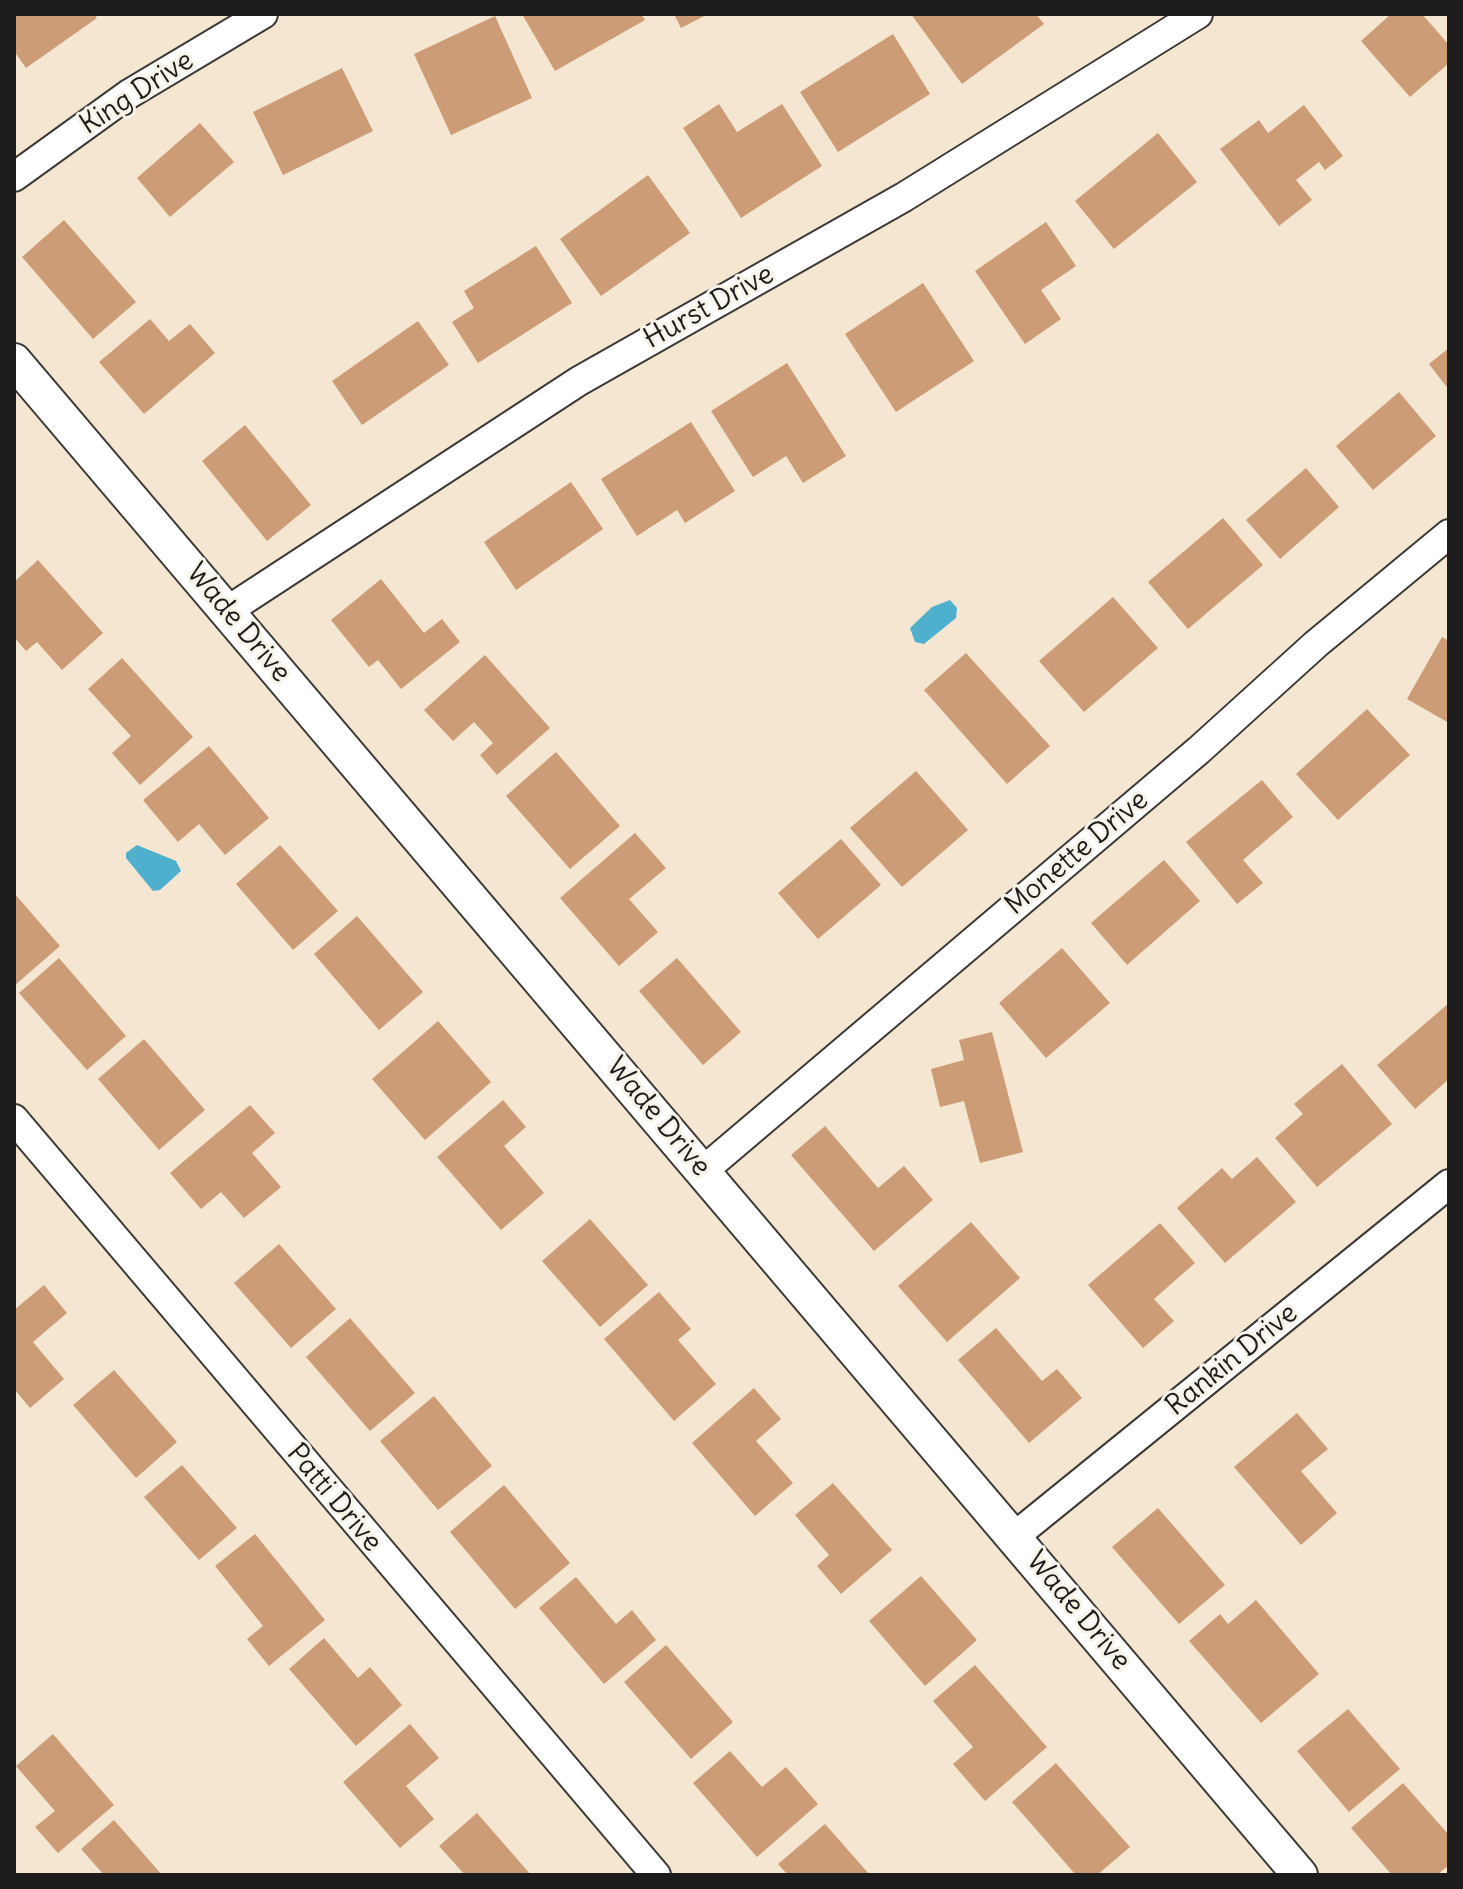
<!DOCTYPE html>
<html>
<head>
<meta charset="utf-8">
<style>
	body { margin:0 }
	#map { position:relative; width:1463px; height:1889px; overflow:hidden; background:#f4e6d0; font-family:Delius,sans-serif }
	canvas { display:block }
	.frame { position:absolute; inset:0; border:16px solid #1c1c1c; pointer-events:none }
</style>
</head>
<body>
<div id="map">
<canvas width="1463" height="1889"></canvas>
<div class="frame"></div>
</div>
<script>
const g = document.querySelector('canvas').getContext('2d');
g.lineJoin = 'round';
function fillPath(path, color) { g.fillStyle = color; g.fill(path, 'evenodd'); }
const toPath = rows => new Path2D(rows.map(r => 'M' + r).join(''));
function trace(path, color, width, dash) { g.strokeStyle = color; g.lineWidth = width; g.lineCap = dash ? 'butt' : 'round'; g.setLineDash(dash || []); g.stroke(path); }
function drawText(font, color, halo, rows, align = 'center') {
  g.font = font + ' Delius,sans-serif'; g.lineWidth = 6; g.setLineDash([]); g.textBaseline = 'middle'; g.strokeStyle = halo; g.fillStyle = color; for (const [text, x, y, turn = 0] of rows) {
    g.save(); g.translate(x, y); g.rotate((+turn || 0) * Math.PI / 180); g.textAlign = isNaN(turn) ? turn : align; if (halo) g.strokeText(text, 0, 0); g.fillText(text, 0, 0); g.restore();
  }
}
fillPath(toPath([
	[950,600,957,608,956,618,924,644,915,642,910,628,932,607],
	[137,845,176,861,181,871,160,890,153,891,126,858,126,853]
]), '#4eb0cd');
fillPath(toPath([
	[14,14,94,14,97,18,26,68,14,51],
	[522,14,641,14,645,20,555,71],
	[674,14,708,14,681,28],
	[911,14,1036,14,1044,24,962,84],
	[1391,14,1422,14,1449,45,1449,63,1410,97,1361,41],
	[495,16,532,98,451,135,414,54],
	[893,34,930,94,838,152,800,92],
	[342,68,373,131,283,175,253,112],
	[719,104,737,132,782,104,822,166,741,218,683,128],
	[1304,105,1343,156,1325,170,1319,162,1296,180,1312,200,1279,226,1220,149,1259,120,1268,133],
	[200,123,234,162,170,217,137,178],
	[1158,133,1197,182,1114,249,1075,201],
	[648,175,690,233,601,296,560,239],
	[64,220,136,302,93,339,22,257],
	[1046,222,1076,266,1041,290,1061,319,1025,344,975,271],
	[536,246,572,303,478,363,452,322,474,308,464,291],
	[923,283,974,361,896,412,845,334],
	[150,319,169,341,190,324,215,353,144,414,99,362],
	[418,321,449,365,362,425,332,381],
	[1449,348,1449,390,1429,364],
	[787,363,846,456,803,483,786,456,753,477,711,411],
	[1399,392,1436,436,1373,490,1336,446],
	[691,422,735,491,685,523,677,510,637,536,601,479],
	[245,425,311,505,267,541,202,461],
	[1306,468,1339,507,1280,559,1246,520],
	[571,482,603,529,516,590,484,542],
	[1223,518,1263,565,1188,629,1148,582],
	[38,560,103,633,62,670,37,642,26,651,14,637,14,582],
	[381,579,424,633,442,619,460,642,401,689,378,660,369,667,331,620],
	[1113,597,1158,648,1084,712,1039,661],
	[1442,637,1449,641,1449,723,1407,699],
	[966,653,1050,746,1007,784,924,690],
	[485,655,550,728,497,775,480,755,493,743,474,722,453,741,424,710],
	[122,658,193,737,140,785,112,753,131,736,88,689],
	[1367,709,1410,755,1338,820,1296,774],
	[209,746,269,818,225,855,199,824,178,842,143,800],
	[556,752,620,826,570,869,506,796],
	[916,771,968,830,902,887,850,828],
	[1262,780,1293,817,1243,860,1263,883,1237,904,1186,842],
	[635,833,666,868,629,899,658,932,619,966,560,898],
	[841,839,881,885,818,939,778,893],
	[280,845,338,911,293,950,236,884],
	[1164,860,1200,901,1127,965,1091,923],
	[14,893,60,946,14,986],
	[357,916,423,992,379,1030,314,954],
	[1062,948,1110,1003,1046,1058,999,1003],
	[59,958,126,1036,87,1070,19,993],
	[677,958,741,1032,703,1065,639,991],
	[1449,1003,1449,1079,1415,1109,1377,1065],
	[438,1021,491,1082,425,1140,372,1079],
	[992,1032,1023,1152,980,1163,964,1101,940,1107,931,1069,964,1060,959,1040],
	[144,1039,205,1110,159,1150,98,1079],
	[1342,1064,1392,1124,1317,1187,1275,1138,1303,1114,1294,1104],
	[503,1100,526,1127,504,1146,544,1193,501,1230,437,1157],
	[250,1105,275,1133,252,1153,281,1187,244,1218,221,1192,201,1209,170,1173],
	[825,1126,878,1188,904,1166,933,1200,874,1251,791,1155],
	[1257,1157,1296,1202,1225,1263,1177,1208,1222,1168,1232,1179],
	[590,1219,648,1285,600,1327,542,1261],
	[971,1222,1020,1278,947,1342,898,1286],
	[1160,1223,1195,1263,1154,1299,1174,1321,1143,1348,1088,1285],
	[279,1244,336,1309,291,1348,234,1283],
	[44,1285,67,1313,33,1342,64,1379,30,1408,14,1389,14,1310],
	[659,1292,691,1329,678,1340,716,1384,674,1421,604,1339],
	[350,1318,415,1393,370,1431,306,1357],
	[996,1328,1042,1381,1057,1369,1082,1398,1029,1443,958,1360],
	[114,1370,177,1442,136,1478,73,1405],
	[754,1388,781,1419,756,1441,793,1483,755,1516,692,1443],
	[434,1396,492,1466,438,1510,380,1441],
	[1297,1413,1328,1449,1301,1471,1337,1513,1301,1545,1234,1467],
	[182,1465,237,1528,199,1560,144,1497],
	[833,1483,892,1550,841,1594,817,1566,829,1555,795,1515],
	[504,1485,570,1563,515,1609,450,1532],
	[1158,1508,1225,1585,1179,1624,1112,1547],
	[255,1534,325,1620,269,1666,247,1639,263,1626,215,1566],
	[921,1576,977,1640,925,1686,869,1621],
	[576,1577,616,1624,632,1610,656,1640,604,1684,539,1608],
	[1256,1600,1319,1674,1261,1723,1189,1641,1220,1614,1228,1624],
	[324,1638,358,1678,370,1667,402,1705,356,1746,289,1669],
	[666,1645,733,1722,691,1759,624,1682],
	[975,1665,1047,1747,985,1801,953,1764,973,1747,933,1701],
	[1348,1709,1400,1769,1349,1812,1297,1751],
	[410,1724,439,1758,406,1786,434,1819,400,1848,343,1782],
	[53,1734,114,1805,58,1853,35,1827,55,1811,16,1766],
	[730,1751,762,1787,786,1767,818,1804,757,1857,693,1783],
	[1056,1763,1130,1847,1097,1875,1076,1875,1012,1802],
	[1403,1783,1449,1835,1449,1865,1437,1875,1392,1875,1351,1828],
	[477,1813,531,1875,465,1875,439,1846],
	[114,1820,162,1875,104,1875,81,1849],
	[825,1824,870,1875,788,1875,778,1864]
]), '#cc9c76');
const minor = toPath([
	[14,177,129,94,263,14],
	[227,611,579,381,904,197,1198,14],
	[14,1119,656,1875],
	[704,1170,1199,750,1316,644,1449,534],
	[1015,1536,1449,1184]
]);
const tertiary = toPath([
	[14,361,1300,1875]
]);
trace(minor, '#3c3a37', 32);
trace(tertiary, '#3c3a37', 38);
trace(minor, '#fff', 28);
trace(tertiary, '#fff', 34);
drawText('28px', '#1c1c1c', '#f7f3e8', [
	["King Drive",137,93,-33],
	["Hurst Drive",709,307,-29],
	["Wade Drive",238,623,50],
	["Monette Drive",1077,853,-40],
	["Wade Drive",658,1117,50],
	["Rankin Drive",1232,1360,-39],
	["Patti Drive",334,1498,50],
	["Wade Drive",1078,1611,50]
]);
</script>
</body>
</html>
